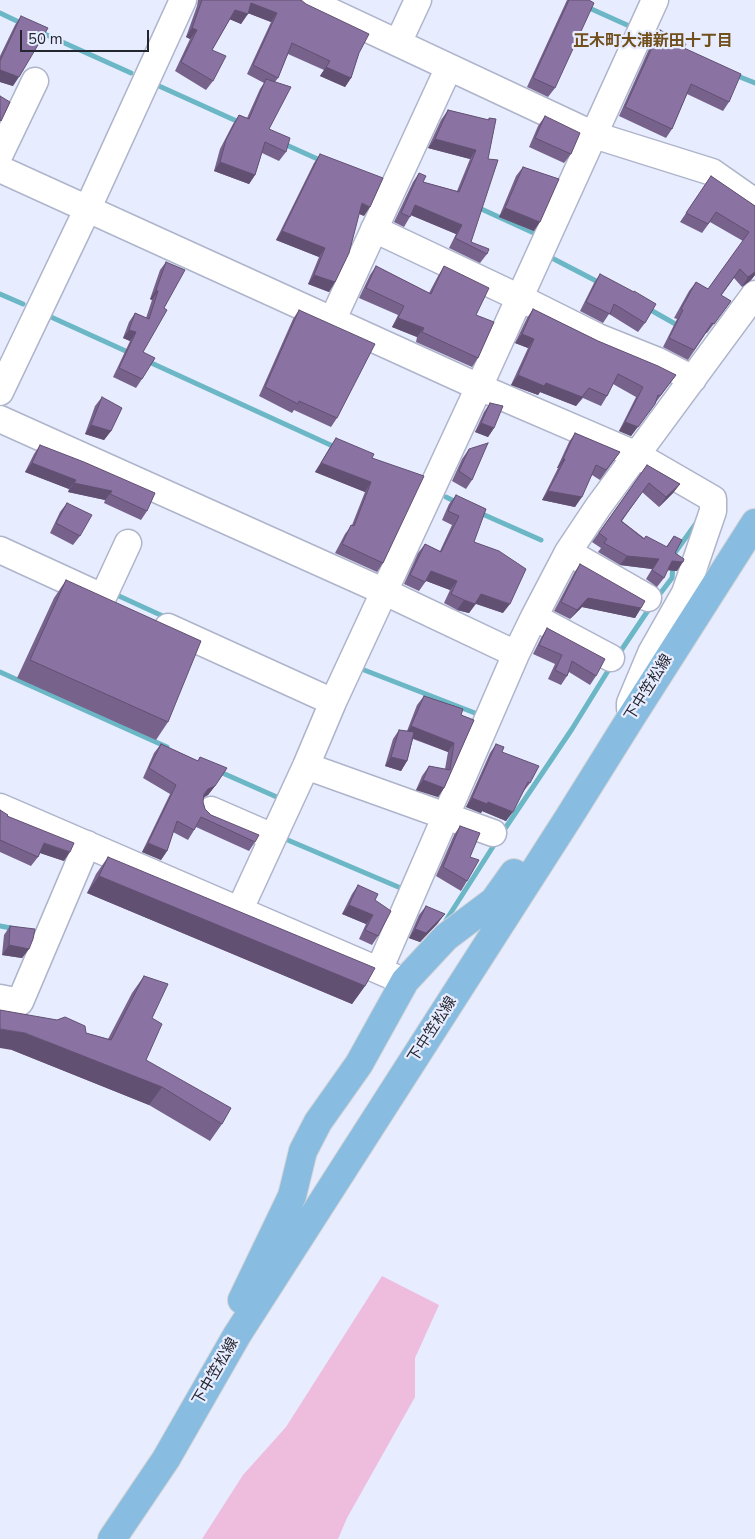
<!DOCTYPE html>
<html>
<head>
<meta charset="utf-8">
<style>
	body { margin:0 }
	#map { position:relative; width:755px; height:1539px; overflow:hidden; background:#e7ecff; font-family:"Nunito Sans",sans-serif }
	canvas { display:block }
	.scale { position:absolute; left:20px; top:30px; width:129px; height:22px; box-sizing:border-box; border:2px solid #24262f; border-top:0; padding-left:6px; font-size:15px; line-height:18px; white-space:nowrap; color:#24262f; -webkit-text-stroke:4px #e7ecff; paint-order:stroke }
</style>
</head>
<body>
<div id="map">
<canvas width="755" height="1539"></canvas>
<div class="scale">50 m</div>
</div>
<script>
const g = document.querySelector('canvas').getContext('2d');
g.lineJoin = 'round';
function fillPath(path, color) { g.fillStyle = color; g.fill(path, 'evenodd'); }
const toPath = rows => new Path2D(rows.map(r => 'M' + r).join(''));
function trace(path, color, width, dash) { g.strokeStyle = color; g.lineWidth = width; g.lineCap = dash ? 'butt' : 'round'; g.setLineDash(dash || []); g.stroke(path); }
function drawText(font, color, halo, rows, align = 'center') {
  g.font = font + ' "Nunito Sans","Noto Sans JP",sans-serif'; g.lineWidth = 4.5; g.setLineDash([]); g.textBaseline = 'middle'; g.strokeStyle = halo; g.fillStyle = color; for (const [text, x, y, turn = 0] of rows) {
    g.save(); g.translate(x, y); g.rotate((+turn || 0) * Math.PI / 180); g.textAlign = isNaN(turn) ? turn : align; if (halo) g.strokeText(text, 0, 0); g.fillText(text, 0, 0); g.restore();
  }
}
fillPath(toPath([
	[382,1276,439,1305,415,1358,415,1397,347,1518,338,1539,202,1539,243,1475,286,1427]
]), '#eebcdd');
trace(toPath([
	[587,7,627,25],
	[0,13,23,24],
	[40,32,131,73],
	[735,75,755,83],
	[159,86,241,123],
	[282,143,322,161],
	[477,207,536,234],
	[548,256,602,284],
	[0,294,23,304],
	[647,308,679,326],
	[51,317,130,353],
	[147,361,337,448],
	[446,497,458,503],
	[480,513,541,540],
	[119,596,167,618],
	[656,599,672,578,674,554,697,522],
	[618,655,651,606],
	[358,669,359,668,480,715],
	[0,672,167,747],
	[218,771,279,798],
	[502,833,572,729,611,666],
	[283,838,403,889],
	[443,925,496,842],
	[0,926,16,929]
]), '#6cb7c5', 5);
const minor = toPath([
	[306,0,594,135,712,172,755,202],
	[398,43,418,0],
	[0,154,35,81],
	[0,169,479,387,637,455,713,499,713,511,685,593,651,653,630,703,630,708],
	[374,229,520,298,598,337,658,361,693,379],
	[332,321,449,67],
	[0,392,87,210,183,0],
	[0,419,385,592,516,654],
	[0,550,98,595],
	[568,552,648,598],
	[103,597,128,543],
	[534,617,611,658],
	[168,627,333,702],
	[306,766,493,833],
	[0,807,394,977],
	[211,810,273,837],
	[240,909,306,766,333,702,479,387,655,0],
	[379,970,516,654,534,617,568,552,598,507,755,294],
	[0,998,20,1002,87,844]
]);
const major = toPath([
	[242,1300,292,1196,303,1151,318,1122,359,1064,405,981,446,937,494,901,514,873],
	[112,1539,166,1459,237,1335,569,817,632,716,755,523]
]);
trace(minor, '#aeb4ca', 29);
trace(major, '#d3d4d5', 30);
trace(minor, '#fff', 26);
trace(major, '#88bce0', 28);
fillPath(toPath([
	[198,0,301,0,359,53,351,78,345,87,320,76,324,70,288,54,278,78,275,82,269,129,286,152,279,161,262,153,255,175,249,184,214,171,220,149,233,124,239,115,247,118,260,89,264,83,247,74,271,22,248,13,241,24,230,19,212,50,213,81,206,90,175,71,190,39,186,37,197,6],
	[567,0,569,0,555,88,548,97,527,87],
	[21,16,13,86,0,82,0,56,15,25],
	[660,30,684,48,729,102,723,111,687,94,672,129,666,138,619,116,653,40],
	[448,110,488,120,489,118,471,242,487,254,480,263,449,248,456,234,411,215,404,227,394,222,413,182,419,173,423,182,457,191,470,159,428,148,441,120],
	[545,116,571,154,564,163,529,147,538,126],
	[320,154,364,216,359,214,335,282,329,292,308,284,319,257,276,240,314,163],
	[523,167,534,231,499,217,516,176],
	[711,176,755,206,755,275,751,280,742,287,734,278,721,296,731,301,707,333,706,333,688,360,663,347,677,319,674,318,689,291,696,282,708,289,743,241,710,222,702,233,680,222],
	[166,262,164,308,143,352,142,379,136,388,113,377,130,341,123,338,129,322,135,313,146,318,152,300,150,299,160,270],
	[376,266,429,293,438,276,444,266,476,315,478,358,472,367,416,342,417,337,392,327,398,315,359,298,370,275],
	[600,274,645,323,638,332,609,314,603,323,580,311,594,283],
	[533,309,598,341,676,375,631,436,619,431,636,397,613,384,607,396,601,406,583,398,576,406,540,392,538,395,511,385,528,348,515,343,527,318],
	[299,310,337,418,331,427,294,410,292,413,259,396,293,319],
	[102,397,111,431,104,440,85,434,95,406],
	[490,403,494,428,488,437,475,432,484,412],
	[575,433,620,452,600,480,592,475,575,507,542,500,558,468,557,468,569,442],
	[336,438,372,458,383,563,377,572,335,553,345,534,352,525,365,492,315,472,330,447],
	[40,445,147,511,141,520,104,503,105,500,68,492,69,489,25,472,34,454],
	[469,449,472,480,466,489,452,481,462,459],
	[647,465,680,484,673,493,659,507,642,492,622,521,644,538,666,547,674,536,677,571,667,570,664,578,657,587,646,579,652,569,620,565,598,552,601,548,592,542],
	[456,495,474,542,503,613,476,604,469,613,457,610,444,603,450,590,426,581,419,591,404,584,418,553,425,544,440,551,452,525,442,520,449,504],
	[67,503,80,536,73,545,50,533,60,512],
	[580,564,641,608,635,618,582,607,570,619,554,611,574,573],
	[66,580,168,722,156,740,17,678,54,598],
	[547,628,596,676,590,685,569,672,567,676,561,685,548,679,555,664,533,654,541,638],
	[424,696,461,715,474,720,444,788,438,797,416,790,422,776,429,766,445,769,448,752,413,739,407,761,401,771,385,766,393,739,399,730,407,731,417,705],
	[161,744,198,761,200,757,215,786,208,795,203,798,203,802,205,809,211,815,255,842,249,851,196,827,188,840,173,832,167,851,161,860,142,852,170,794,143,778,154,753],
	[496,744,502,752,530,783,523,792,506,821,482,811,481,813,466,807,490,753],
	[0,810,7,816,64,861,40,853,38,857,31,866,0,852],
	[460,826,470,857,467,881,461,891,436,876,454,835],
	[108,857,365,986,352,1004,87,893,96,874],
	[358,885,375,900,378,936,372,945,359,939,366,924,342,914,352,894],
	[426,906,438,923,420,942,409,938,419,915],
	[10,926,29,949,22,958,2,955,4,935],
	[144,976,152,1018,146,1060,222,1124,210,1141,149,1105,12,1050,86,1033,108,1039,132,993]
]), '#77628c');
fillPath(toPath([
	[251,3,277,13,271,22,245,12],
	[235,10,248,14,241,24,229,19],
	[192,28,197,30,190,39,186,37],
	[326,67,351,78,345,87,320,76],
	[0,70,19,77,13,86,0,82],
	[435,139,476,150,470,159,428,148],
	[220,162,255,175,249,184,214,171],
	[362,203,370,207,364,216,356,212],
	[415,205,462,225,456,234,408,214],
	[505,208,540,222,534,231,499,217],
	[282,231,325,248,319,257,276,240],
	[755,272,755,275,751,280,742,287,748,277],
	[314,275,335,282,329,292,308,284],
	[156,290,158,291,152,300,150,299],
	[398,318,424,328,417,337,392,327],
	[129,330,136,332,130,341,123,338],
	[522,334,534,339,528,348,515,343],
	[518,375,546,383,589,388,576,406,540,392,538,395,511,385],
	[648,413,631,436,619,431,625,422],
	[481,423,494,428,488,437,475,432],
	[91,425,111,431,104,440,85,434],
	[563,459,565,459,558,468,557,468],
	[32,463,76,480,69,489,25,472],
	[321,463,371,482,365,492,315,472],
	[74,483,112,491,105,500,68,492],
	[680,484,673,493,659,507,666,497],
	[548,491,582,497,575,507,542,500],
	[627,556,659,559,652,569,620,565],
	[672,561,683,562,677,571,665,570],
	[431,571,457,581,450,590,424,580],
	[481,594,510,604,503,613,474,603],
	[588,598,641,608,635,618,582,607,570,619,577,610],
	[464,600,475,604,469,613,457,610],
	[411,726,454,743,448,752,405,735],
	[391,757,407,761,401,771,385,766],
	[423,780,444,788,438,797,416,790],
	[215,786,208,795,202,798,198,804,208,789],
	[472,798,488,802,513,812,506,821,482,811,481,813,466,807],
	[44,843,70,852,64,861,37,852],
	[148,843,167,851,161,860,142,852],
	[99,876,365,986,352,1004,87,893],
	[349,905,373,915,366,924,342,914],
	[445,914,438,923,420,942,409,938,415,929],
	[9,945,29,949,22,958,2,955],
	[0,1029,25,1033,162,1087,149,1105,12,1050,0,1048]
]), '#615072');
const building = toPath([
	[202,0,301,0,306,4,369,34,359,53,351,78,326,67,330,61,292,43,278,78,253,65,277,13,251,3,248,14,235,10,212,50,226,56,213,81,181,62,197,30,192,28,202,0],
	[569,0,589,0,594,3,555,88,533,78,569,0],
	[21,16,48,28,19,77,0,70,0,61,21,16],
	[660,30,686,44,684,48,741,74,729,102,691,84,672,129,625,107,660,30],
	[266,79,291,87,269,129,290,138,286,152,265,142,255,175,220,162,226,140,239,115,249,119,266,79],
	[0,96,10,102,1,121,0,120,0,96],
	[448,110,489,120,489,118,496,119,488,159,498,160,471,242,489,249,487,254,455,238,462,225,415,205,410,217,401,213,419,173,426,176,423,182,459,192,476,150,435,139,448,110],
	[545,116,580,133,571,154,535,138,545,116],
	[320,154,383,178,370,207,362,203,349,253,335,282,314,275,325,248,282,231,320,154],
	[523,167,559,179,540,222,505,208,523,167],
	[711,176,755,206,755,272,748,277,740,269,721,295,731,301,714,324,712,323,694,350,669,338,683,310,681,309,696,282,708,289,749,232,716,212,708,224,686,213,711,176],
	[166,262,185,270,164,308,167,310,143,352,155,358,142,379,119,368,136,332,129,330,135,313,149,319,158,291,156,290,166,262],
	[376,266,431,294,444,266,489,288,476,315,494,322,478,358,422,332,424,328,398,318,404,306,366,288,376,266],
	[600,274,634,292,634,291,656,304,645,323,614,304,610,314,586,302,600,274],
	[533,309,598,341,658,366,676,375,660,396,658,395,655,404,638,427,625,422,643,387,618,374,607,396,589,388,582,397,546,383,544,386,518,375,534,339,522,334,533,309],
	[299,310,375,344,337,418,299,401,298,404,265,387,299,310],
	[102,397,122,408,111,431,91,425,102,397],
	[490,403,503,406,494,428,481,423,490,403],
	[575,433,620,452,606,470,596,465,582,497,548,491,565,459,563,459,575,433],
	[336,438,374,454,372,458,424,476,383,563,342,544,351,525,354,526,371,482,321,463,336,438],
	[488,443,472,480,459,471,469,449,488,443],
	[40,445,84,462,155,493,147,511,110,494,112,491,74,483,76,480,32,463,40,445],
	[647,465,680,484,666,497,649,483,621,521,644,539,646,536,667,547,674,536,682,540,675,553,684,559,683,562,672,561,664,578,652,570,659,559,627,556,604,543,607,539,599,533,647,465],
	[456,495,486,509,474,542,499,551,526,569,510,604,481,594,475,604,464,600,451,594,457,581,431,571,425,582,410,575,425,544,441,552,459,516,448,511,456,495],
	[67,503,92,515,80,536,56,523,67,503],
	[580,564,645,601,641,608,588,598,577,610,561,602,580,564],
	[66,580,201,641,168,722,30,660,66,580],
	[547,628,605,659,596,676,572,661,567,676,555,670,562,655,539,645,547,628],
	[424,696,463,709,461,715,474,720,444,788,423,780,429,766,450,770,454,743,411,726,424,696],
	[399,730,414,732,407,761,391,757,399,730],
	[161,744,198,761,200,757,227,768,215,786,208,789,204,794,203,802,205,809,211,815,259,835,255,842,201,817,194,830,177,821,167,851,148,843,176,785,149,768,161,744],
	[496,744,504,747,502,752,539,766,530,783,528,782,513,812,488,802,487,804,472,798,496,744],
	[0,810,8,815,7,816,74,843,70,852,44,843,38,857,0,840,0,810],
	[460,826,480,833,470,857,479,860,467,881,443,867,460,826],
	[108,857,375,968,365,986,99,876,108,857],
	[358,885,378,894,375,900,391,911,378,936,365,930,373,915,349,905,358,885],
	[426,906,445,914,426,933,415,929,426,906],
	[10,926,35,929,33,939,29,949,9,945,10,926],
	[144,976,168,984,152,1018,162,1024,146,1060,231,1108,222,1124,162,1087,25,1033,0,1029,0,1010,57,1020,65,1017,85,1026,86,1033,111,1040,144,976]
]);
fillPath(building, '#8a72a3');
trace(building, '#615072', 1);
drawText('15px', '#24262f', '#e7ecff', [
	["下中笠松線",649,688,-58],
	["下中笠松線",433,1030,-57],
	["下中笠松線",216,1372,-60]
]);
drawText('bold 16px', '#704f1c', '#e7ecff', [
	["正木町大浦新田十丁目",653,42]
]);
</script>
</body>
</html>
